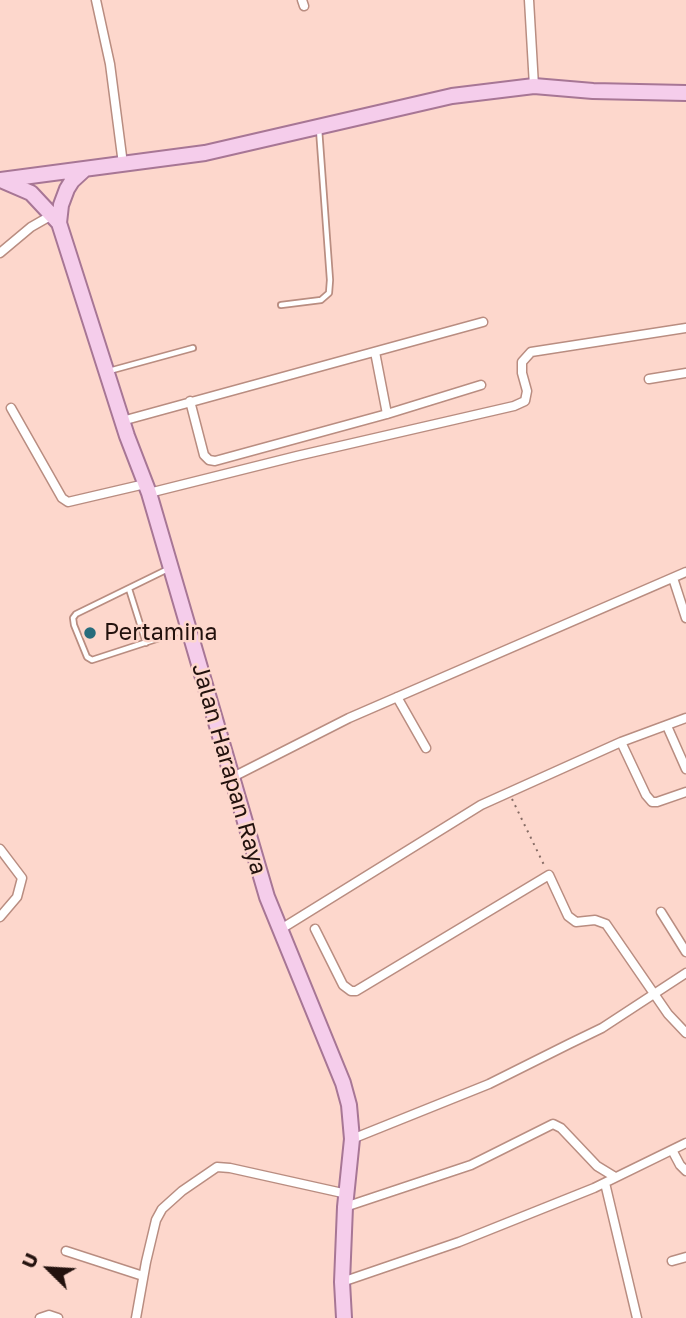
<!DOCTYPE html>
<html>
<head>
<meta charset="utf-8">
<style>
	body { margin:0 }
	#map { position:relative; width:686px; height:1318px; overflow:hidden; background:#fdd7cc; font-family:"Golos Text",sans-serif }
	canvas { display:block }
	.north { position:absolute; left:14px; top:1234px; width:70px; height:70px; -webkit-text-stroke:5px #fdd7cc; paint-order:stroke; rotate:294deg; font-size:19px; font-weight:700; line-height:28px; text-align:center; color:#23120e }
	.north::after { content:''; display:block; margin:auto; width:24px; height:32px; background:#23120e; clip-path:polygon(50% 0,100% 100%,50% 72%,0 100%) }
</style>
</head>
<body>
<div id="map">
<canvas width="686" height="1318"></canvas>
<div class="north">U</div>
</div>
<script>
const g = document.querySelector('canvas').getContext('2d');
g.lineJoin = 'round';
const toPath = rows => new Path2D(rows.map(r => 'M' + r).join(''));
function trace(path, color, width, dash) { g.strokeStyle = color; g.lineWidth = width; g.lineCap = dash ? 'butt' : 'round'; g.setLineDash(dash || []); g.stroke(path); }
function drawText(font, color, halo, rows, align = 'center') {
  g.font = font + ' "Golos Text",sans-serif'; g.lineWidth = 5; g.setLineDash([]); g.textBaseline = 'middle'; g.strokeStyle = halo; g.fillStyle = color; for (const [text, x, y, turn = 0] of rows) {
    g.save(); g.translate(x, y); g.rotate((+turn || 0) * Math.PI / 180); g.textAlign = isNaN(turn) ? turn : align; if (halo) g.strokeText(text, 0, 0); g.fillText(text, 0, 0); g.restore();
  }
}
const service = toPath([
	[281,305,321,300,329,293,330,280,319,129],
	[109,371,193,348],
	[170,568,76,614,73,618,74,625,87,657,92,660,187,629],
	[129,589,146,643]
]);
const minor = toPath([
	[96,0,110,64,123,164],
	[302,0,304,6],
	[529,0,534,86],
	[0,253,31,227,52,215],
	[375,352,387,414],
	[649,379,686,373],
	[190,401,204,455,209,460,215,461,387,414,481,385],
	[11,408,62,498,68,502,145,484],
	[122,421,483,322],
	[149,493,297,456,514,406,525,401,527,391,522,373,522,362,531,352,686,328],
	[673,578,686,618],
	[397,697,426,748],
	[667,726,686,769],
	[621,742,646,795,652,802,657,802,686,792],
	[231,778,349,718,686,572],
	[0,849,22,878,17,897,0,917],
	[661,912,686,952],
	[281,929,481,805,621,742,686,718],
	[315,929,343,985,351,991,356,991,549,875,568,916,576,922,595,920,606,924,668,1014,686,1033],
	[352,1139,489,1084,569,1044,602,1028,686,973],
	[672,1150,680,1165,686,1171],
	[605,1183,637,1318],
	[345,1207,471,1165,553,1124,561,1128,597,1166,615,1177],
	[66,1251,143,1276],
	[672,1261,686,1257],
	[342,1282,459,1242,594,1188,686,1143],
	[40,1318,49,1315,58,1318],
	[136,1318,146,1262,156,1220,162,1209,182,1191,217,1167,230,1168,347,1194]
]);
const primary = toPath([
	[85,169,72,181,67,189,61,205,59,223,127,436,149,493,267,897,343,1083,349,1105,352,1139,345,1207,342,1282,344,1318],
	[0,180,205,153,452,96,534,86,593,91,686,93],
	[1,180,31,193,59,223]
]);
trace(service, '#b98d81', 8);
trace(minor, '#b98d81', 11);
trace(primary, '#a77695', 18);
trace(toPath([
	[512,799,545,867]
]), '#856b64', 2, [2, 5]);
trace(service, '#fff', 4.5);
trace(minor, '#fff', 8);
trace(primary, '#f5cdeb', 14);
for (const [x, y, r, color] of [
	[90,633,7,"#276c7c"]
]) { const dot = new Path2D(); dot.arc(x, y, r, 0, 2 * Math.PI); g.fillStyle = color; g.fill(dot); trace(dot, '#fdd7cc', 2.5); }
drawText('23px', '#23120e', '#fdd7cc', [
	["Pertamina",104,633]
], 'left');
drawText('23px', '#23120e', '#fdd7cc', [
	["Jalan Harapan Raya",229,769,74]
]);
</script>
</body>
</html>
